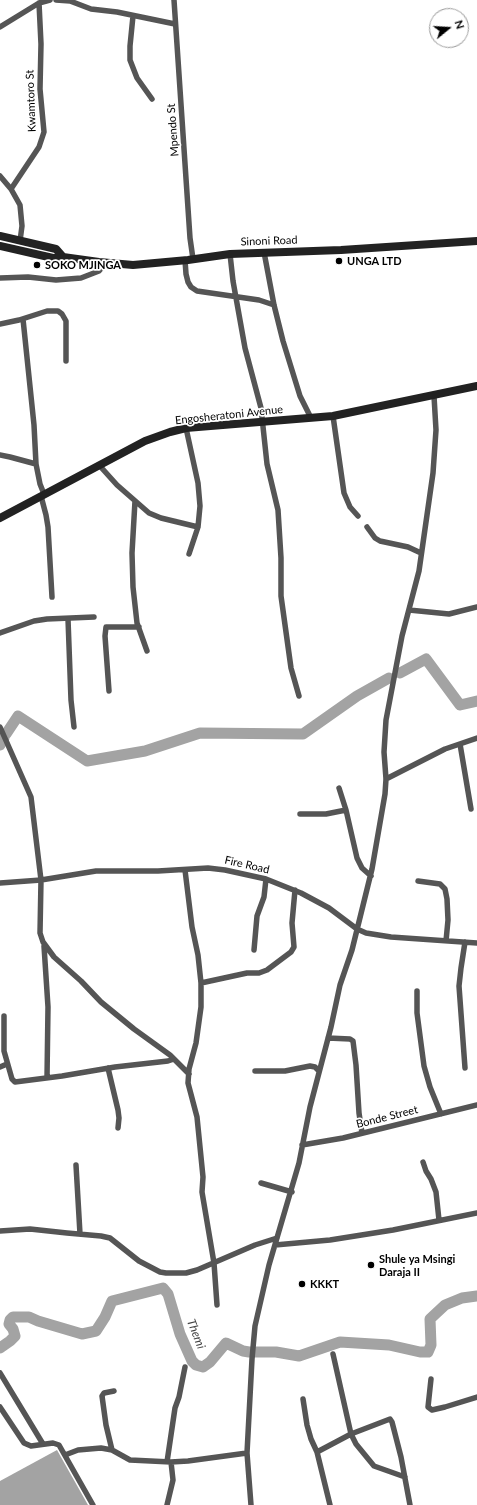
<!DOCTYPE html>
<html>
<head>
<meta charset="utf-8">
<style>
	body { margin:0 }
	#map { position:relative; width:477px; height:1505px; overflow:hidden; background:#fff; font-family:Lato,sans-serif }
	canvas { display:block }
	.north { position:absolute; left:429px; top:8px; width:40px; height:40px; box-sizing:border-box; background:#fff; border:1px solid #999; border-radius:50%; rotate:72deg; font-size:11px; font-weight:700; line-height:16px; text-align:center; color:#000 }
	.north::after { content:''; display:block; margin:auto; width:14px; height:18px; background:#000; clip-path:polygon(50% 0,100% 100%,50% 72%,0 100%) }
</style>
</head>
<body>
<div id="map">
<canvas width="477" height="1505"></canvas>
<div class="north">N</div>
</div>
<script>
const g = document.querySelector('canvas').getContext('2d');
g.lineJoin = 'round';
function fillPath(path, color) { g.fillStyle = color; g.fill(path, 'evenodd'); }
const toPath = rows => new Path2D(rows.map(r => 'M' + r).join(''));
function trace(path, color, width, dash) { g.strokeStyle = color; g.lineWidth = width; g.lineCap = dash ? 'butt' : 'round'; g.setLineDash(dash || []); g.stroke(path); }
function drawText(font, color, halo, rows, align = 'center') {
  g.font = font + ' Lato,sans-serif'; g.lineWidth = 3.5; g.setLineDash([]); g.textBaseline = 'middle'; g.strokeStyle = halo; g.fillStyle = color; for (const [text, x, y, turn = 0] of rows) {
    g.save(); g.translate(x, y); g.rotate((+turn || 0) * Math.PI / 180); g.textAlign = isNaN(turn) ? turn : align; if (halo) g.strokeText(text, 0, 0); g.fillText(text, 0, 0); g.restore();
  }
}
fillPath(toPath([
	[57,1450,88,1505,0,1505,0,1481]
]), '#a3a3a3');
trace(toPath([
	[400,673,426,659,460,705,477,701],
	[6,734,18,716,87,761,145,751,200,733,303,734,357,696,389,678],
	[0,745,4,738],
	[0,1348,10,1341,15,1336,13,1329,9,1324,10,1320,13,1317,29,1317,38,1321,82,1334,96,1331,105,1317,112,1301,163,1288,168,1294,180,1334,192,1361,196,1365,203,1367,210,1362,226,1343,243,1351,249,1352,276,1352,299,1356,340,1342,389,1345,420,1352,428,1352,431,1345,430,1319,445,1305,462,1298,477,1296]
]), '#a3a3a3', 11);
trace(toPath([
	[56,0,70,1,91,9,117,12,175,24],
	[174,0,190,238,193,259],
	[133,16,130,46,130,60,137,78,152,99],
	[0,27,39,3,50,0],
	[0,176,11,189,20,205,22,226,20,241],
	[11,189,39,147,44,132,40,89,41,44,39,3],
	[264,252,274,305,283,341,300,396,311,418],
	[230,254,233,281,245,348,261,408,267,464,278,510,281,558,281,596,291,668,299,696],
	[185,260,186,274,188,282,191,287,197,291,259,300,274,305],
	[0,278,28,277,56,280,81,278,99,271,106,263],
	[23,319,34,425,36,464,40,484,44,494],
	[0,324,19,320,47,311,58,311,62,314,66,321,66,361],
	[333,416,344,493,350,507,358,516],
	[186,428,198,483,200,506,198,527,189,554],
	[0,455,10,457,36,464],
	[99,465,117,485,149,513,161,518,198,527],
	[41,496,46,515,48,527,52,597],
	[135,501,132,553,133,587,137,623,147,651],
	[367,527,375,538,380,541,408,547,421,553],
	[409,610,449,614,477,607],
	[68,619,71,700,74,727],
	[0,633,34,621,47,619,94,617],
	[109,691,105,636,106,627,139,627],
	[0,727,31,797,41,880,40,933,43,942,54,957,81,981,101,1002,134,1029,170,1055,189,1074],
	[460,744,471,809],
	[386,779,445,749,477,738],
	[339,788,346,810,357,858,362,868,371,876],
	[300,814,326,814,346,810],
	[185,870,192,927,198,955,201,983,201,1007,196,1043,189,1069,188,1083,197,1117,203,1177,202,1192,214,1263,217,1305],
	[418,881,440,884,445,889,447,899,448,920,446,941],
	[0,883,41,880,96,871,158,871,208,868,225,870,266,879,301,893,329,908,357,929,366,933,391,937,477,943],
	[44,946,48,1007,47,1078],
	[254,950,257,916,264,897,266,879],
	[201,983,247,973,259,973,267,970,291,952,294,947,292,923,295,890],
	[417,991,417,1013,424,1066,430,1087,441,1114],
	[4,1016,4,1051,12,1079,15,1082,62,1076,115,1067,168,1061,174,1059],
	[328,1038,350,1039,353,1041,356,1065,359,1113,362,1133],
	[0,1067,7,1064],
	[108,1068,118,1110,119,1118,118,1128],
	[465,1068,459,986,461,968,465,942],
	[255,1071,285,1071,310,1066,315,1067,319,1071],
	[302,1145,343,1138,477,1105],
	[423,1162,426,1171,431,1179,436,1192,439,1220],
	[76,1165,80,1234],
	[261,1183,292,1192],
	[0,1231,30,1229,67,1233,101,1236,110,1238,139,1261,160,1272,166,1273,186,1273,197,1270,255,1245,277,1238],
	[275,1245,330,1240,393,1230,477,1213],
	[333,1354,351,1434,356,1444,374,1466,405,1477],
	[0,1373,43,1444],
	[431,1379,428,1407,432,1410,445,1407,477,1397],
	[303,1399,307,1425,311,1439,317,1452,330,1505],
	[0,1407,24,1443,31,1446,53,1443,59,1445,93,1505],
	[112,1450,106,1425,102,1396,104,1393,114,1391],
	[317,1452,351,1434,390,1419,392,1422,401,1457,410,1505],
	[65,1455,78,1450,101,1448,112,1450,130,1460,171,1462,188,1461,247,1453],
	[167,1462,175,1408,179,1397,185,1367],
	[167,1505,173,1480,171,1462],
	[251,1505,247,1453,252,1359,255,1326,269,1265,299,1163,310,1107,331,1027,340,985,352,950,372,869,385,794,386,779,384,752,386,720,402,636,419,571,433,473,436,430,434,396]
]), '#555', 5.5);
trace(toPath([
	[0,236,56,249,63,257],
	[0,246,53,258,63,257,99,262,133,265,188,260,230,254,341,250,477,241],
	[0,518,145,441,170,432,186,428,333,416,477,386]
]), '#222', 8);
for (const [x, y, r, color] of [
	[339,261,4,"#000"],
	[37,265,4,"#000"],
	[371,1265,4,"#000"],
	[302,1284,4,"#000"]
]) { const dot = new Path2D(); dot.arc(x, y, r, 0, 2 * Math.PI); g.fillStyle = color; g.fill(dot); trace(dot, '#fff', 1.5); }
drawText('11px', '#000', '#fff', [
	["Kwamtoro St",31,101,-92],
	["Mpendo St",173,130,-94],
	["Sinoni Road",269,241,-2],
	["Engosheratoni Avenue",229,415,-6],
	["Fire Road",247,865,13],
	["Bonde Street",387,1117,-14]
]);
drawText('bold 11px', '#000', '#fff', [
	["UNGA LTD",347,261],
	["SOKO MJINGA",45,265],
	["Shule ya Msingi",379,1259],
	["Daraja II",379,1272],
	["KKKT",310,1284]
], 'left');
drawText('italic 12px', '#444', '#fff', [
	["Themi",196,1334,69]
]);
</script>
</body>
</html>
